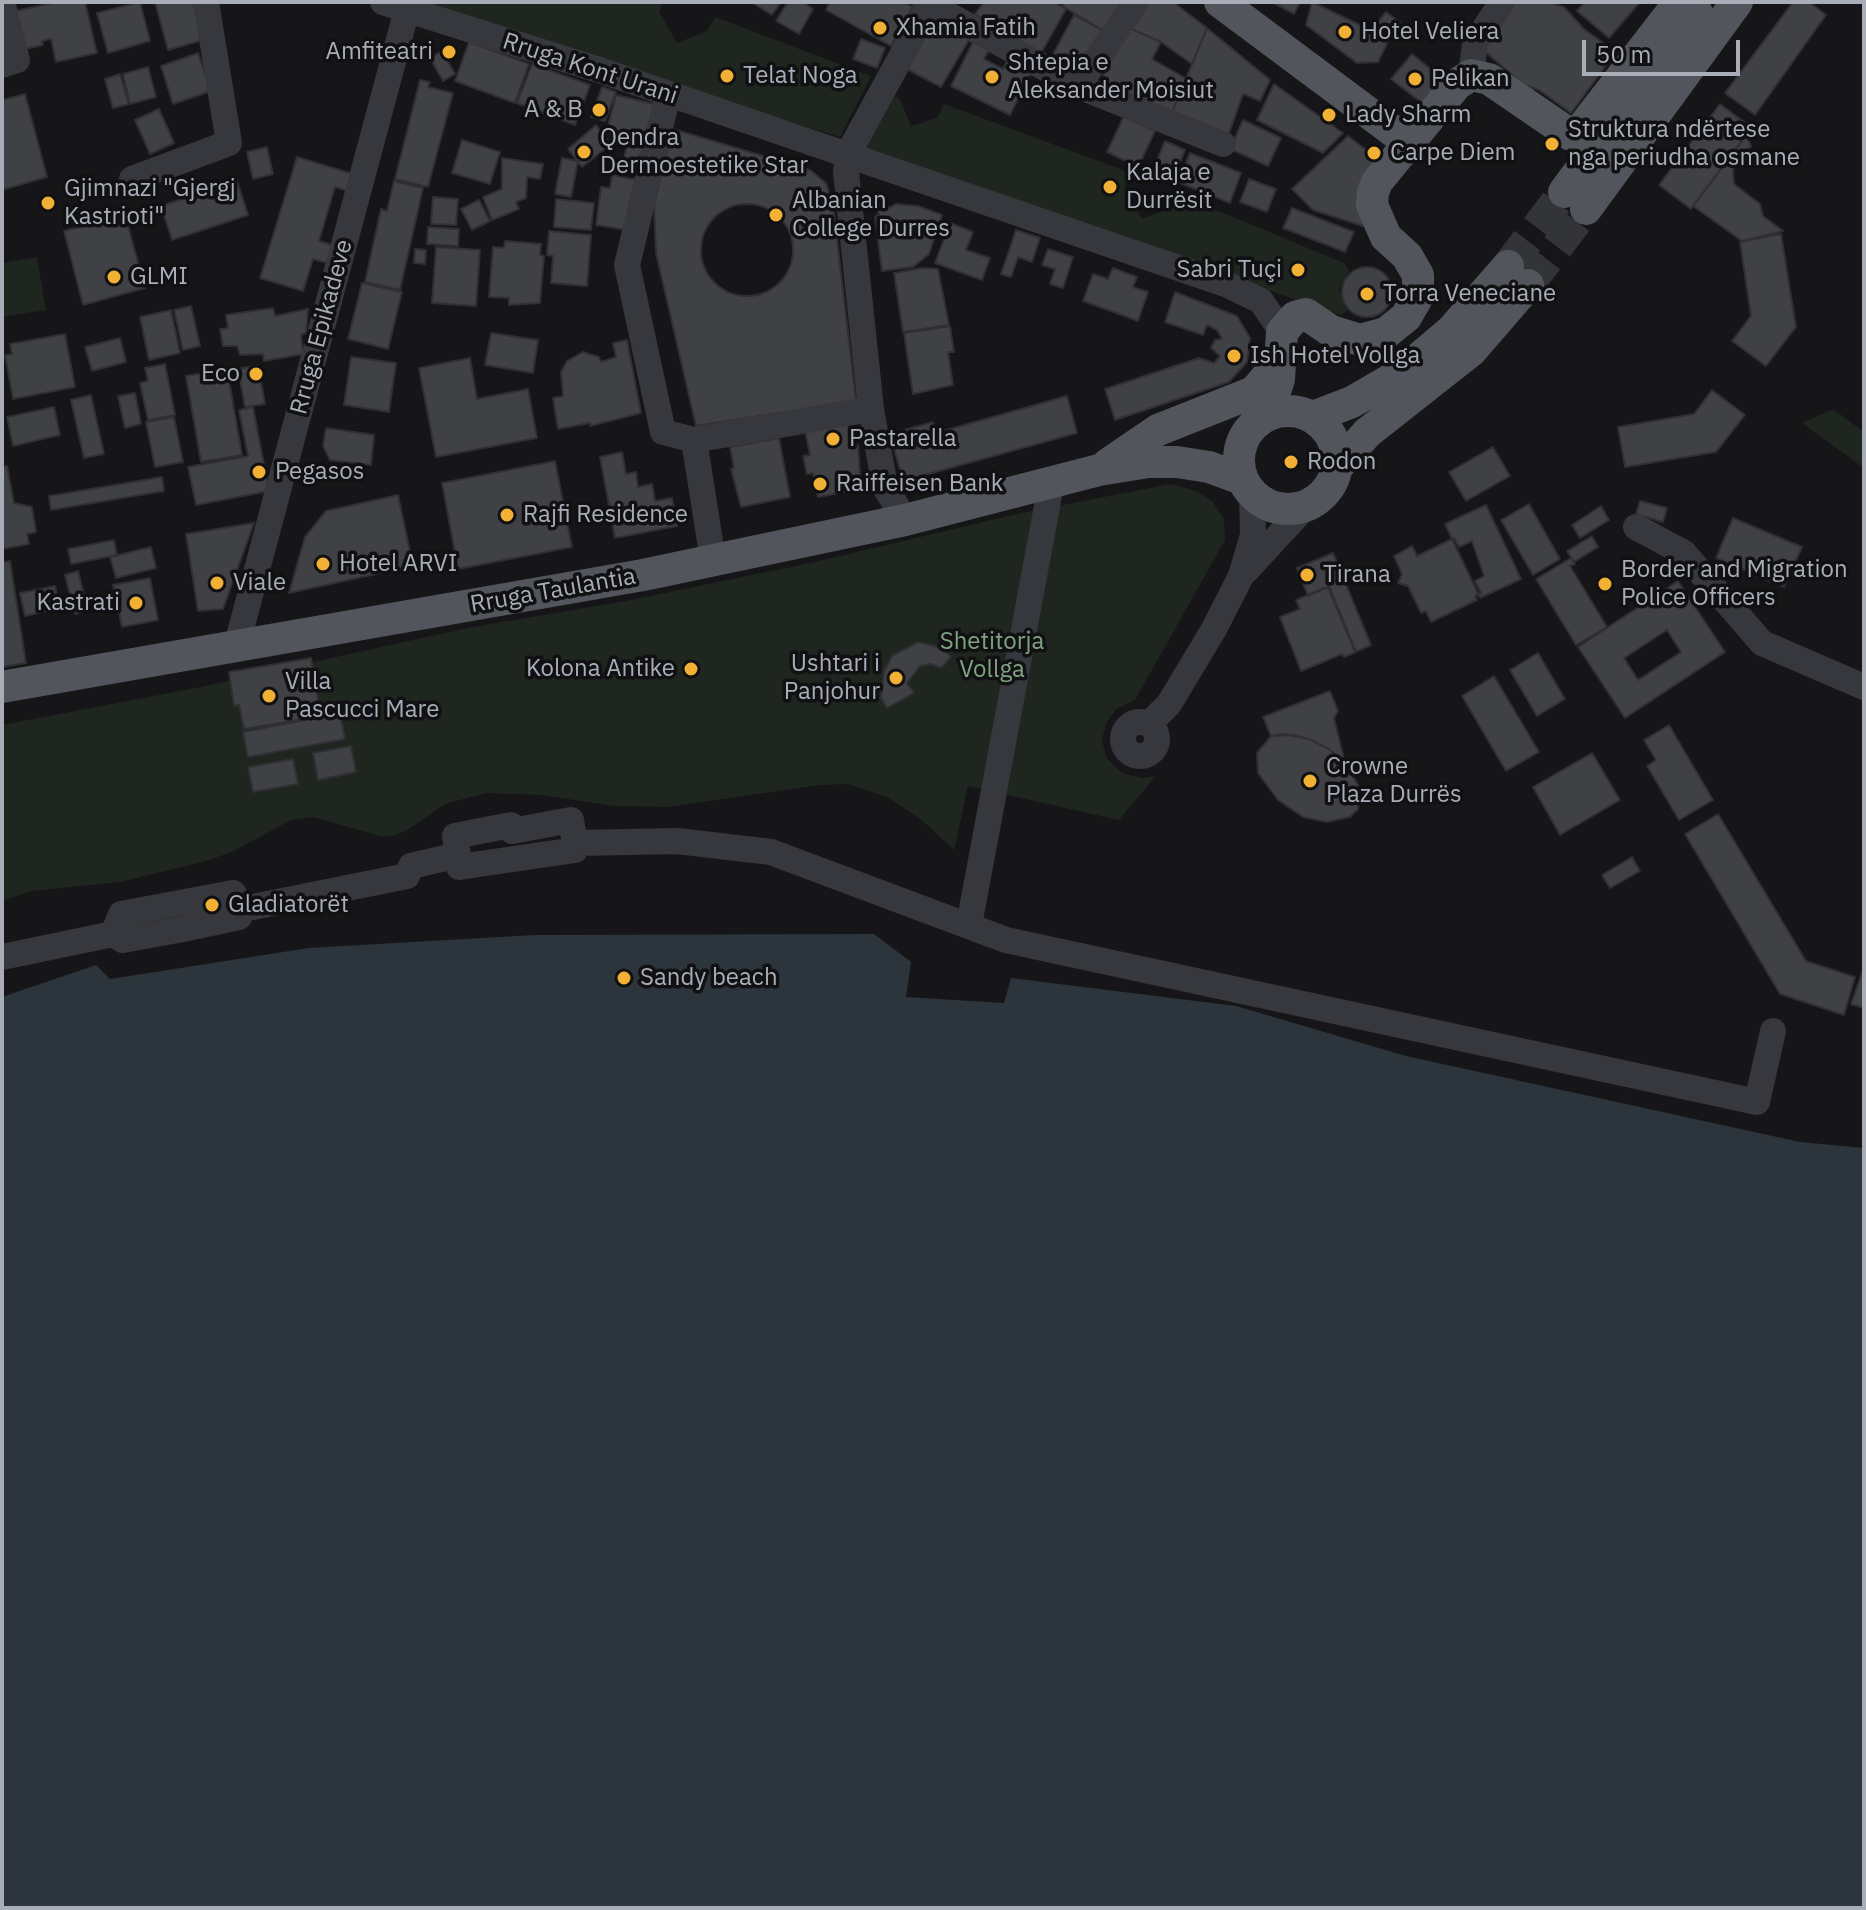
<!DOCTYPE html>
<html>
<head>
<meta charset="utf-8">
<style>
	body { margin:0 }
	#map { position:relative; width:1866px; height:1910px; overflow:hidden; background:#161618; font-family:"IBM Plex Sans",sans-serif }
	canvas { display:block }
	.frame { position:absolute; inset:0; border:4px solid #a8adb8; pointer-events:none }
	.scale { position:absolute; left:1582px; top:40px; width:158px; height:36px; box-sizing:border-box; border:4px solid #a8adb8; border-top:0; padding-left:10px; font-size:24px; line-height:28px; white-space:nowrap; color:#a8adb8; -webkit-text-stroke:6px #111113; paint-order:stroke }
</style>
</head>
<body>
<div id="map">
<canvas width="1866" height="1910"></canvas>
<div class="frame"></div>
<div class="scale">50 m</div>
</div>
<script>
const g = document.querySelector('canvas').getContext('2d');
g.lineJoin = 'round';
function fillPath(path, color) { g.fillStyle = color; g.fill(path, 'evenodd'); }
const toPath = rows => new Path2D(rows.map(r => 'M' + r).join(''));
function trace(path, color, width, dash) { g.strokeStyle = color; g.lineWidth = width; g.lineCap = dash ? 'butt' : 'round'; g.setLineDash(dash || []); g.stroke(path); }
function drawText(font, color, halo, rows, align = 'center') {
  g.font = font + ' "IBM Plex Sans",sans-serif'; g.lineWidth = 7; g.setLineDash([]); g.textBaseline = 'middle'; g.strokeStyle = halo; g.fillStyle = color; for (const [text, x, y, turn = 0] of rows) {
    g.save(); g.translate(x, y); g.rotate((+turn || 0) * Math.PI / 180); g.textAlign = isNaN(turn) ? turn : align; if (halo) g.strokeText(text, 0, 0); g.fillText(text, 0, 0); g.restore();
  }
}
fillPath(toPath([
	[419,2,662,2,659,12,677,43,707,31,715,17,871,76,840,137,417,6],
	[891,97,899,97,911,126,937,118,944,104,1131,173,1125,187,1142,219,1174,207,1180,195,1344,263,1349,270,1339,290,1347,311,1341,315,861,151],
	[37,257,46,310,2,317,2,263],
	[1833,409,1864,432,1864,468,1802,423],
	[1171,484,1196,491,1212,501,1224,519,1225,540,1135,700,1116,709,1106,724,1102,740,1106,757,1114,766,1124,774,1142,778,1156,776,1119,820,968,786,954,850,923,821,887,797,848,784,820,785,668,807,614,806,541,795,486,793,445,804,406,831,392,836,380,836,313,817,291,820,232,852,206,861,120,882,31,891,2,901,2,725,201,687,467,628,626,601,815,562,1021,513]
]), '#1e261f');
fillPath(toPath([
	[874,934,911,962,906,997,1004,1003,1011,978,1236,1006,1406,1056,1800,1142,1864,1148,1864,1908,2,1908,2,997,96,965,110,979,309,948,534,935]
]), '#2c353c');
const building = toPath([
	[58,2,85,2,97,53,56,62,51,39,42,41,43,45,24,49,15,11,58,2],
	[140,2,150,41,108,53,97,13,140,2],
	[155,2,193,2,203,40,168,50,155,2],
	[751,2,781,2,772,15,751,2],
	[788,2,803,2,813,9,799,34,776,21,788,2],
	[830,2,904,2,913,7,891,46,826,10,830,2],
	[984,2,1054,2,1066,9,1040,55,975,14,984,2],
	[1065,2,1127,2,1106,32,1062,6,1065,2],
	[1144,2,1173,2,1207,28,1192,64,1161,42,1127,27,1144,2],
	[1272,2,1300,2,1294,14,1272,2],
	[1312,2,1389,39,1378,62,1357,63,1306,25,1312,2],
	[1505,2,1548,2,1564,7,1584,29,1616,52,1571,113,1539,90,1524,85,1475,43,1505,2],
	[1585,2,1640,2,1609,38,1577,11,1585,2],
	[1793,2,1809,2,1826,15,1755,115,1725,93,1793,2],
	[1386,12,1401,23,1391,35,1377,23,1386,12],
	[934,15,970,38,941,87,903,67,934,15],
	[1074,15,1106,32,1078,74,1050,60,1074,15],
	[1127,27,1161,42,1152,59,1187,79,1170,117,1104,88,1103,63,1127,27],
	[1207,28,1270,80,1260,101,1243,94,1227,139,1170,117,1207,28],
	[861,39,885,48,877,68,853,59,861,39],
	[974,40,990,48,984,59,1003,69,1009,57,1033,69,1010,115,951,86,974,40],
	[469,42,529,64,515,103,455,81,469,42],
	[442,51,455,74,443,81,430,58,442,51],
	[198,53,211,91,173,104,161,66,198,53],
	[1412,54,1443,79,1423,104,1391,79,1412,54],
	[532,64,590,85,575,125,517,103,532,64],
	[148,67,156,97,130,104,123,74,148,67],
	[120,74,129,104,113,108,105,79,120,74],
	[420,80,430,82,428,87,453,93,428,187,395,179,420,80],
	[1274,84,1343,133,1323,153,1257,120,1274,84],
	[602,87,616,92,605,121,591,117,602,87],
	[25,94,47,177,2,190,2,100,25,94],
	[616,95,658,105,645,155,640,154,638,164,623,161,627,147,619,145,607,130,616,95],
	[1720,104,1752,128,1691,209,1659,185,1720,104],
	[159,109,174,143,150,154,135,120,159,109],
	[1124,116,1155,131,1138,167,1107,152,1124,116],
	[1243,120,1281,138,1268,166,1230,149,1243,120],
	[596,125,611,144,582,167,568,149,596,125],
	[673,129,810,170,826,183,833,205,856,401,696,426,656,253,654,204,673,129],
	[1746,135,1751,146,1733,170,1734,184,1760,204,1763,216,1783,231,1742,241,1693,206,1746,135],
	[1348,136,1383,163,1365,186,1363,226,1313,210,1292,189,1348,136],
	[462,140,500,152,490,184,452,173,462,140],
	[1165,141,1185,150,1173,178,1153,170,1165,141],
	[267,147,273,174,253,179,247,152,267,147],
	[1190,153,1241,173,1230,203,1178,182,1190,153],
	[297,157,353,174,348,191,335,187,319,241,336,246,331,264,313,259,303,291,260,278,297,157],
	[502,158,543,164,540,179,527,177,526,198,516,202,519,209,492,220,483,197,502,189,502,158],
	[562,158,578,161,571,197,555,194,562,158],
	[612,175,637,180,628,230,596,225,601,187,610,188,612,175],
	[1249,179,1276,189,1267,212,1240,202,1249,179],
	[237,181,248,215,172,240,161,206,237,181],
	[394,181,423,188,400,290,365,282,381,209,387,211,394,181],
	[433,197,458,199,456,225,431,224,433,197],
	[556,199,594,203,591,230,554,227,556,199],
	[479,200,490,221,472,230,461,209,479,200],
	'701 250a46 46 0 1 1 92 0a46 46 0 1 1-92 0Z',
	[886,204,889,208,896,204,918,206,942,215,929,254,913,267,882,271,875,217,879,214,877,210,886,204],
	[1292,208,1354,232,1345,252,1283,228,1292,208],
	[125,215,145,288,83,305,64,231,125,215],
	[950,223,973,232,966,250,990,258,982,280,935,263,950,223],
	[428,227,459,229,458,246,427,244,428,227],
	[1016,230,1040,238,1032,262,1018,257,1011,277,1001,274,1016,230],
	[549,231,591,235,587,286,551,283,553,256,547,255,549,231],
	[1781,234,1796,327,1766,366,1732,341,1751,316,1740,242,1781,234],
	[505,241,541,244,540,255,544,256,540,303,509,305,509,298,489,297,493,247,504,248,505,241],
	[436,247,480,250,476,306,432,303,436,247],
	[415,249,426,250,425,264,414,263,415,249],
	[1048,249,1073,257,1063,288,1050,284,1055,269,1042,265,1048,249],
	'1342 292a25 25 0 1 1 50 0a25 25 0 1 1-50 0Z',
	[922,268,938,269,949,325,903,332,894,273,922,268],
	[1113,268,1137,277,1133,287,1148,292,1138,321,1083,301,1093,274,1108,279,1113,268],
	[362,283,402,292,388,349,348,339,362,283],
	[1175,292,1237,316,1250,338,1247,362,1229,382,1115,420,1105,389,1199,358,1214,363,1220,356,1211,348,1215,340,1222,339,1217,330,1207,325,1203,335,1165,322,1175,292],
	[191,306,200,346,183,350,174,310,191,306],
	[273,308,275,316,308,309,306,333,301,335,303,354,264,361,263,354,240,355,237,346,223,346,220,329,228,328,226,315,273,308],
	[171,310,180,353,149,360,140,317,171,310],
	[950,326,954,352,948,352,953,385,913,394,904,333,950,326],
	[491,333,538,340,533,373,485,365,491,333],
	[65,334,75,387,13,399,5,355,12,354,10,344,65,334],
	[120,338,126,362,92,371,85,347,120,338],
	[627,340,641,413,590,426,590,423,558,429,553,398,563,396,561,372,567,361,583,352,599,357,601,362,616,357,613,343,627,340],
	[351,357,396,363,389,412,344,405,351,357],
	[470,358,477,399,528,389,537,438,436,457,419,368,470,358],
	[165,364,175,415,148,420,140,383,148,381,145,368,165,364],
	[258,365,265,404,245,407,238,369,258,365],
	[227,369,242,455,201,462,186,376,227,369],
	[1712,390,1745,415,1716,452,1625,467,1618,427,1694,414,1712,390],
	[135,393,141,424,125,428,118,396,135,393],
	[91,395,104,454,84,458,71,400,91,395],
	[1067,396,1077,433,903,481,890,434,933,422,936,433,1067,396],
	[54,407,60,435,13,446,7,417,54,407],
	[253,407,269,491,196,505,188,467,248,456,239,410,253,407],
	[174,417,183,462,155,467,146,422,174,417],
	[849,422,853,446,858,445,861,489,818,497,813,473,807,474,803,456,810,455,805,431,849,422],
	[326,428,374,435,371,465,330,460,323,446,326,428],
	[779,438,790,497,741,507,731,469,734,468,730,447,779,438],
	[1493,447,1510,476,1466,501,1449,472,1493,447],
	[622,452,626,474,636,472,638,487,652,484,655,501,672,498,677,526,615,538,600,457,622,452],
	[555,461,572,547,458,569,442,483,555,461],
	[7,466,14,503,32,507,36,532,27,534,29,544,2,549,2,467,7,466],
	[162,477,164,491,51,510,49,496,162,477],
	[398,495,413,566,289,593,305,537,326,511,398,495],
	[1640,501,1667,508,1663,522,1636,514,1640,501],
	[1529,504,1560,559,1533,575,1501,520,1529,504],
	[1486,505,1521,579,1480,598,1445,524,1486,505],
	[1601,506,1609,520,1580,538,1572,525,1601,506],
	[1733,518,1802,547,1784,587,1716,558,1733,518],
	[254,523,223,609,198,611,186,534,254,523],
	[1592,536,1598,547,1574,562,1567,551,1592,536],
	[1454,538,1459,547,1472,541,1484,576,1475,581,1481,593,1475,596,1477,600,1431,622,1426,611,1421,613,1408,586,1398,583,1402,574,1394,556,1412,546,1417,556,1454,538],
	[114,540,117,555,71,564,68,549,114,540],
	[151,547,156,568,116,578,110,557,151,547],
	[1333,553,1371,645,1355,652,1328,587,1308,596,1297,568,1333,553],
	[1571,558,1575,564,1570,566,1607,627,1576,645,1536,579,1571,558],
	[10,561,26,663,2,667,2,562,10,561],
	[78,571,88,611,75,614,65,575,78,571],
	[150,578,158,620,122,627,113,585,150,578],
	[1678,581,1725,652,1625,718,1578,647,1678,581],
	[1667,630,1681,652,1638,680,1624,658,1667,630],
	[55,586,60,608,25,616,20,593,55,586],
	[1329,586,1356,652,1344,657,1342,654,1301,671,1280,617,1300,609,1296,600,1329,586],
	[918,642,943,648,951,657,941,668,931,664,920,666,907,683,914,693,887,708,881,698,884,671,892,656,918,642],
	[1538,653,1565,699,1537,716,1510,670,1538,653],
	[311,658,321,716,244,729,239,705,234,706,229,672,311,658],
	[1494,676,1539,752,1506,771,1462,696,1494,676],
	[1330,691,1338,711,1334,718,1345,763,1329,749,1309,739,1293,735,1271,736,1263,717,1330,691],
	[340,713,345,739,248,757,243,732,340,713],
	[1669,725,1713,800,1679,820,1647,766,1656,760,1644,740,1669,725],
	[1283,734,1309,739,1329,749,1345,763,1361,790,1358,809,1350,817,1327,822,1303,817,1278,800,1258,773,1257,753,1271,736,1283,734],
	[351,746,356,772,318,780,313,753,351,746],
	[1592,753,1620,800,1560,835,1533,787,1592,753],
	[293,759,298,784,253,792,248,767,293,759],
	[1718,814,1806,961,1855,977,1844,1015,1780,994,1685,834,1718,814],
	[1632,857,1640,871,1610,888,1602,875,1632,857],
	[1864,967,1864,1008,1851,1004,1864,967]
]);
fillPath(building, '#404145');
trace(building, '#303034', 2);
trace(toPath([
	[1508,266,1564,192],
	[1528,285,1586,209]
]), '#333438', 32, [32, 16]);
trace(toPath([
	[2,2,17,60,2,65],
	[383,2,599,70,1228,285,1261,301,1282,332],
	[925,2,1078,86,1223,144],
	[1471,75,1475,43,1502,2],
	[1078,86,1136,2],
	[668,95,627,265,663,432,694,440,871,409],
	[132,179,229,143,206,2],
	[694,440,713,560],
	[905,520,885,487,871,409,846,172,848,154,931,2],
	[1636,527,1684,553,1762,643,1864,687],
	[1246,571,1306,506],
	[237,644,409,2],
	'1123 739a17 17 0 1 1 34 0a17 17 0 1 1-34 0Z',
	[1149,724,1169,704,1214,629,1241,576,1253,535,1252,495],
	[512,831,571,820,575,843],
	[458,855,455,836,511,825],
	[969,925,1051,485],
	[113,934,121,914,233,893,243,909],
	[2,957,113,934,123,940,183,929,239,917,243,909,407,876,411,866,458,855,459,867,575,850,575,843,677,841,771,852,1006,940,1757,1102,1773,1031]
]), '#37383d', 26);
trace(toPath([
	[1220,2,1409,143],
	[1564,192,1684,30],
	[1586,209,1737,2],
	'1239 460a49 49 0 1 1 98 0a49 49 0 1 1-98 0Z',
	[1267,416,1279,379,1282,332,1295,317,1306,314,1331,331,1360,340,1386,333,1406,317,1418,296,1418,275,1407,256,1386,237,1372,205,1373,192,1377,182,1457,84,1471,75,1489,79,1571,135,1582,128,1671,13,1697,13],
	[1313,417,1352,402,1400,374,1451,331,1508,266],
	[1108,464,1158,430,1254,392,1281,360],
	[1338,466,1367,433,1471,351,1528,285],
	[2,687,643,575,905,520,1099,470,1148,462,1177,462,1209,467,1242,479]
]), '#53555c', 32);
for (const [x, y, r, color] of [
	[880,28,8,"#f2b134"],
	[1345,32,8,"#f2b134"],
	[449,52,8,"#f2b134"],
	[727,76,8,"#f2b134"],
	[992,77,8,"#f2b134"],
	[1415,79,8,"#f2b134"],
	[599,110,8,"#f2b134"],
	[1329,115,8,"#f2b134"],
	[1552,144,8,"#f2b134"],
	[584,152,8,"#f2b134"],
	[1374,153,8,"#f2b134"],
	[1110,187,8,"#f2b134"],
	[48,203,8,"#f2b134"],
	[776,215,8,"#f2b134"],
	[1298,270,8,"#f2b134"],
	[114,277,8,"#f2b134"],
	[1367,294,8,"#f2b134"],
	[1234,356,8,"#f2b134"],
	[256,374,8,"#f2b134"],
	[833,439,8,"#f2b134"],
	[1291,462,8,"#f2b134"],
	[259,472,8,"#f2b134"],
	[820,484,8,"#f2b134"],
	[507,515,8,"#f2b134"],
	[323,564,8,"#f2b134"],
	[1307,575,8,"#f2b134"],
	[217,583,8,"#f2b134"],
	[1605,584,8,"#f2b134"],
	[136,603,8,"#f2b134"],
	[691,669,8,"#f2b134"],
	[896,678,8,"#f2b134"],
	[269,696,8,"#f2b134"],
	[1310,781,8,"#f2b134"],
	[212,905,8,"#f2b134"],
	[624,978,8,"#f2b134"]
]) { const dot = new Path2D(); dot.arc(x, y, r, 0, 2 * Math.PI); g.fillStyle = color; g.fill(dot); trace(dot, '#111113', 3); }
drawText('24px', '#a8adb8', '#111113', [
	["Xhamia Fatih",896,28],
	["Hotel Veliera",1361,32],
	["Amfiteatri",433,52,"right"],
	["Shtepia e",1008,63],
	["Aleksander Moisiut",1008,91],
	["Telat Noga",743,76],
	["Pelikan",1431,79],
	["A & B",583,110,"right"],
	["Lady Sharm",1345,115],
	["Struktura ndërtese",1568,130],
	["nga periudha osmane",1568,158],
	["Qendra",600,138],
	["Dermoestetike Star",600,166],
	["Carpe Diem",1390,153],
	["Kalaja e",1126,173],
	["Durrësit",1126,201],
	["Gjimnazi \"Gjergj",64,189],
	["Kastrioti\"",64,217],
	["Albanian",792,201],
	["College Durres",792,229],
	["Sabri Tuçi",1282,270,"right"],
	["GLMI",130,277],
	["Torra Veneciane",1383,294],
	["Ish Hotel Vollga",1250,356],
	["Eco",240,374,"right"],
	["Pastarella",849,439],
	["Rodon",1307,462],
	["Pegasos",275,472],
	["Raiffeisen Bank",836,484],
	["Rajfi Residence",523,515],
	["Hotel ARVI",339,564],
	["Border and Migration",1621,570],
	["Police Officers",1621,598],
	["Tirana",1323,575],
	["Viale",233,583],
	["Kastrati",120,603,"right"],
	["Ushtari i",880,664,"right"],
	["Panjohur",880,692,"right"],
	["Kolona Antike",675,669,"right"],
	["Villa",285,682],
	["Pascucci Mare",285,710],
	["Crowne",1326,767],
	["Plaza Durrës",1326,795],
	["Gladiatorët",228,905],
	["Sandy beach",640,978]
], 'left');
drawText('24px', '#a8adb8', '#111113', [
	["Rruga Kont Urani",590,69,18],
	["Rruga Epikadeve",322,327,-75],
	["Rruga Taulantia",553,591,-10]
]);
drawText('24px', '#7fa381', '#111113', [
	["Shetitorja",992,642],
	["Vollga",992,670]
]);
</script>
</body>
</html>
